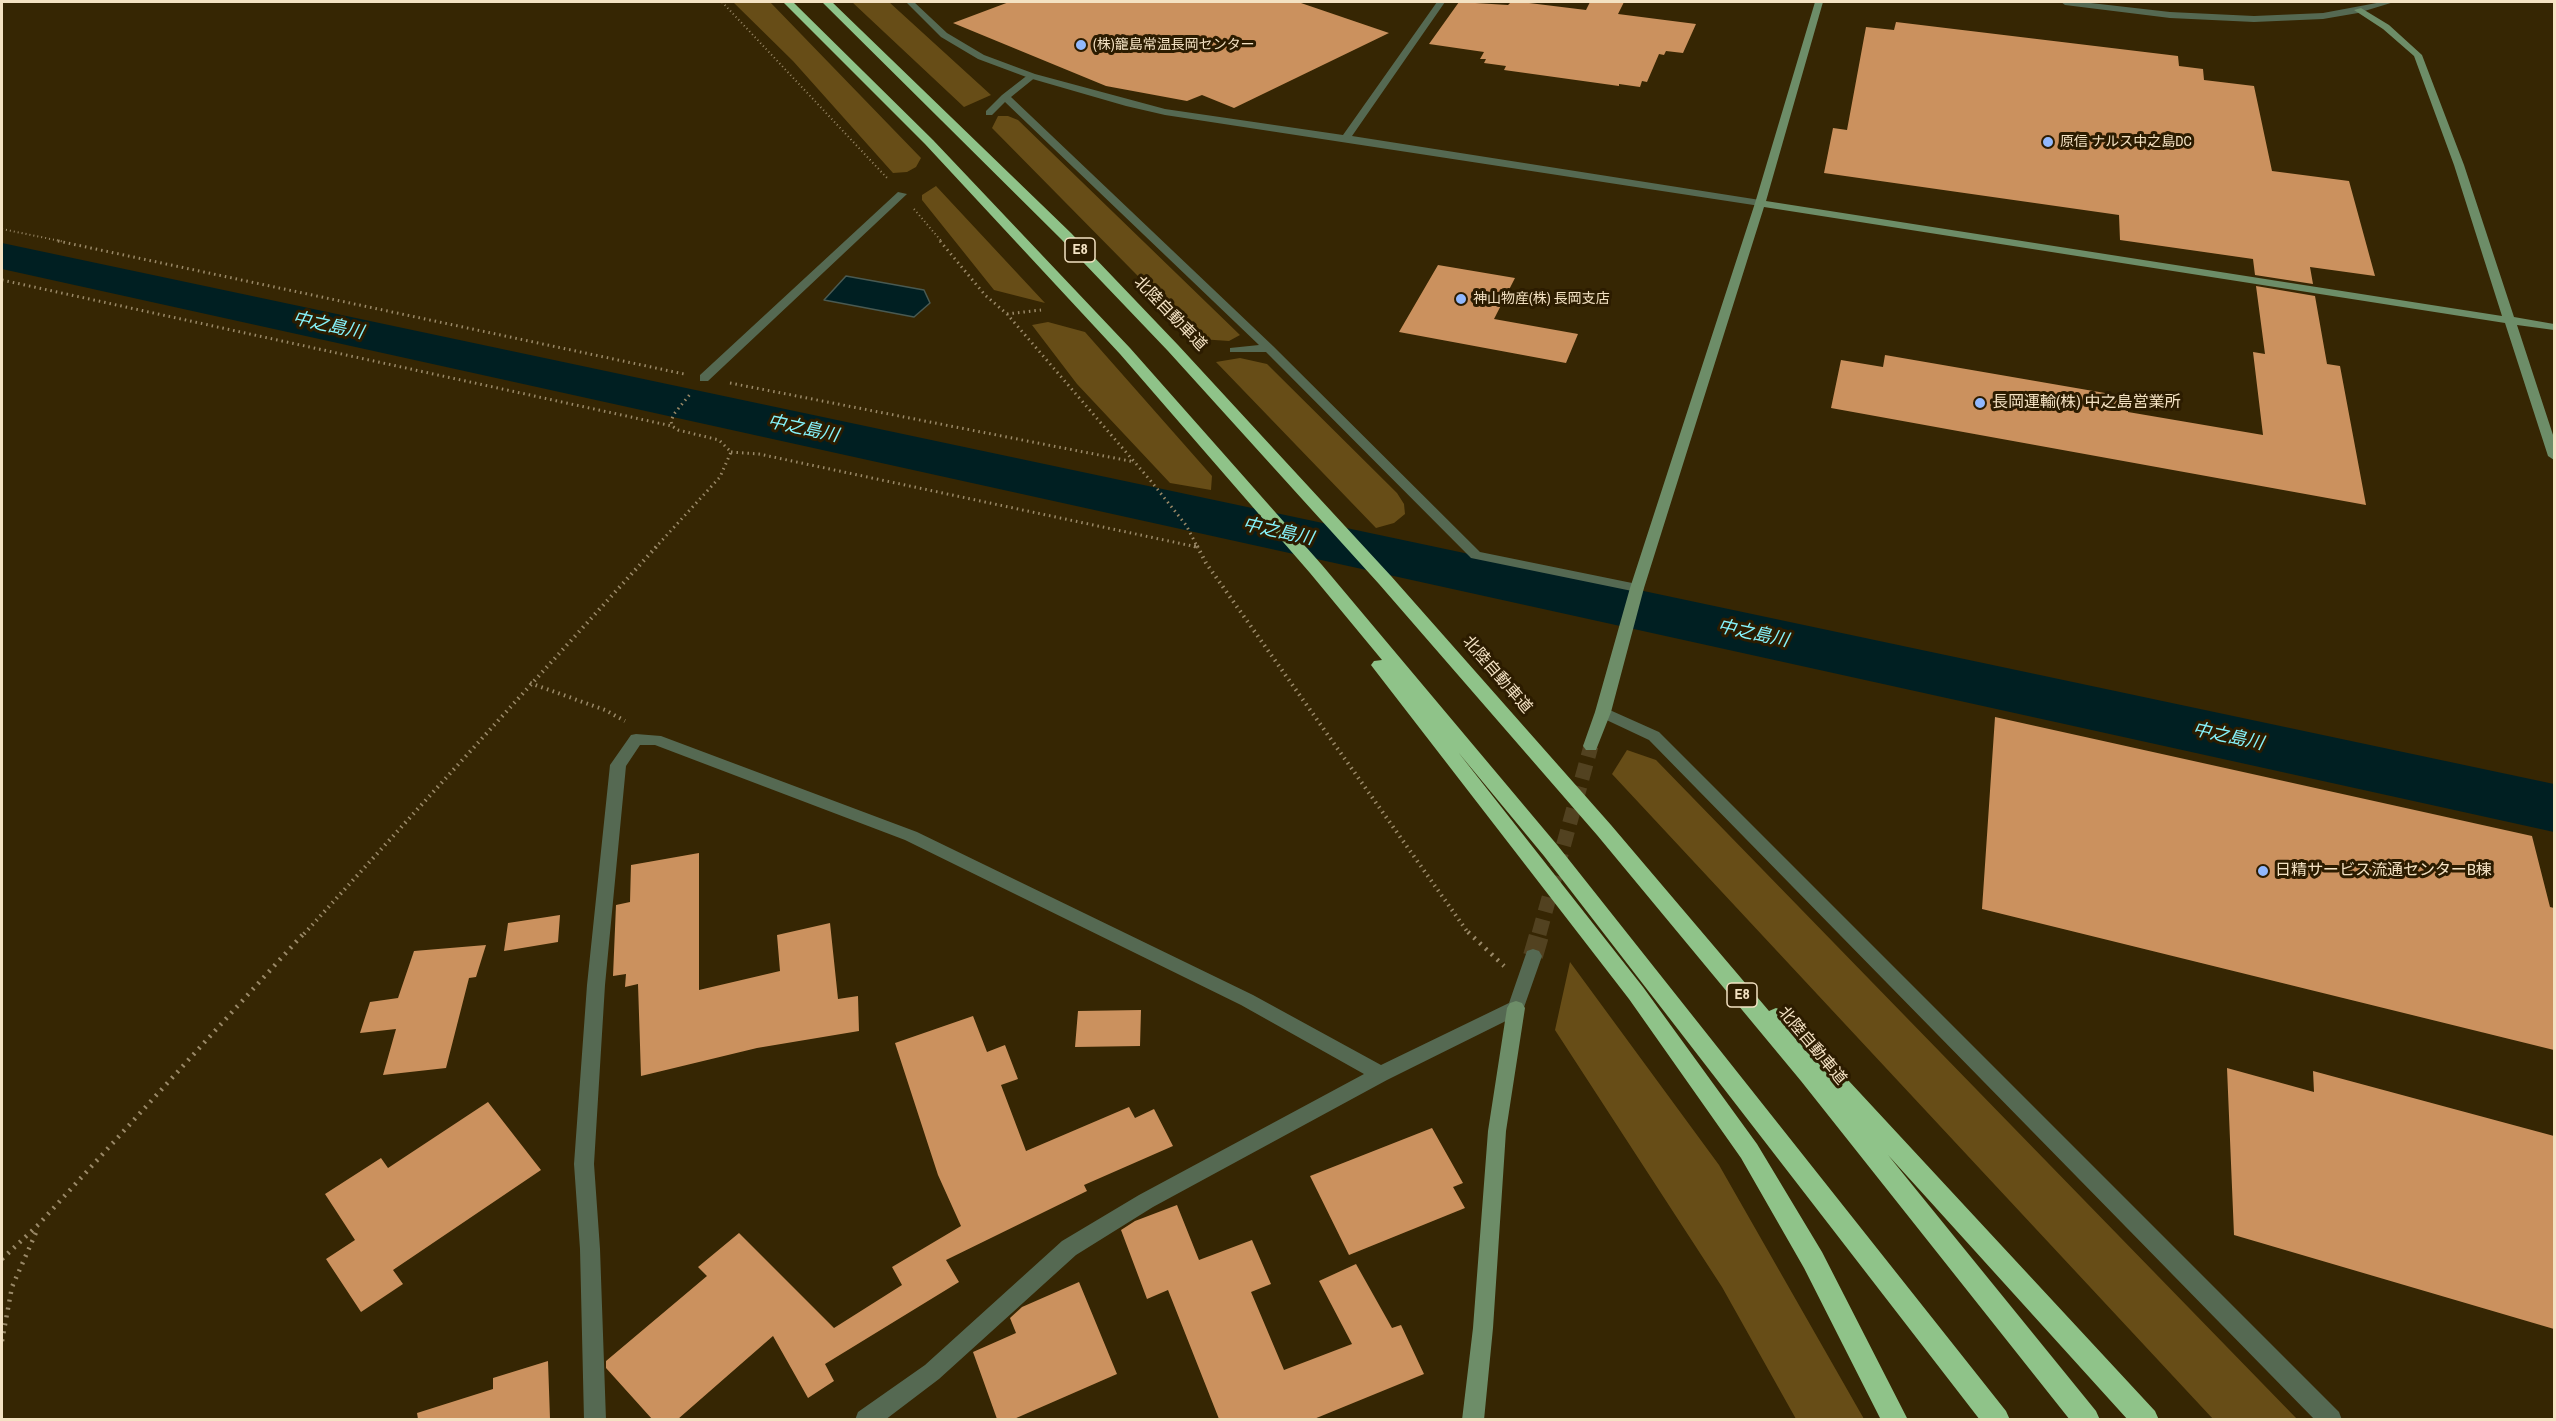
<!DOCTYPE html>
<html>
<head>
<meta charset="utf-8">
<style>
	body { margin:0 }
	#map { position:relative; width:2556px; height:1421px; overflow:hidden; background:#362603; font-family:"Archivo Narrow",sans-serif }
	canvas { display:block }
	.frame { position:absolute; inset:0; border:3px solid #f4e2c3; pointer-events:none }
</style>
</head>
<body>
<div id="map">
<canvas width="2556" height="1421"></canvas>
<div class="frame"></div>
</div>
<script>
const g = document.querySelector('canvas').getContext('2d');
g.lineJoin = 'round';
function fillPath(path, color) { g.fillStyle = color; g.fill(path, 'evenodd'); }
const toPath = rows => new Path2D(rows.map(r => 'M' + r).join(''));
function trace(path, color, width, dash) { g.strokeStyle = color; g.lineWidth = width; g.lineCap = dash ? 'butt' : 'round'; g.setLineDash(dash || []); g.stroke(path); }
function drawText(font, color, halo, rows, align = 'center') {
  g.font = font + ' "Archivo Narrow","Noto Sans JP",sans-serif'; g.lineWidth = 6; g.setLineDash([]); g.textBaseline = 'middle'; g.strokeStyle = halo; g.fillStyle = color; for (const [text, x, y, turn = 0] of rows) {
    g.save(); g.translate(x, y); g.rotate((+turn || 0) * Math.PI / 180); g.textAlign = isNaN(turn) ? turn : align; if (halo) g.strokeText(text, 0, 0); g.fillText(text, 0, 0); g.restore();
  }
}
fillPath(toPath([
	[733,2,770,2,921,158,916,167,907,172,893,173,793,61],
	[852,2,889,2,991,95,964,107],
	[998,116,1008,116,1018,120,1240,335,1229,341,1200,339,992,128],
	[936,186,1045,303,994,290,922,200,922,195],
	[1048,322,1085,332,1212,476,1211,490,1170,483,1077,384,1032,325],
	[1240,358,1267,364,1397,493,1404,504,1405,514,1394,523,1376,528,1216,362],
	[1627,750,1656,760,2297,1419,2213,1419,1612,774],
	[1570,962,1719,1165,1864,1419,1796,1419,1722,1287,1555,1030]
]), '#674d17');
const water = toPath([
	[846,276,924,290,930,303,914,317,824,300,846,276]
]);
fillPath(water, '#001f22');
trace(water, '#495a52', 1.5);
fillPath(toPath([
	[2,243,2554,784,2554,832,2,269,2,243]
]), '#001f22');
fillPath(toPath([
	[1009,2,1298,2,1389,33,1234,108,1202,95,1187,101,1106,86,953,23],
	[1459,2,1508,5,1511,2,1521,2,1586,10,1590,2,1624,2,1618,14,1696,24,1683,53,1666,51,1664,55,1659,54,1647,82,1642,81,1640,87,1619,84,1619,86,1504,70,1506,66,1484,63,1486,59,1480,59,1484,52,1429,44],
	[1896,22,2178,56,2179,66,2203,69,2204,80,2254,86,2272,171,2349,181,2375,276,2310,267,2313,284,2255,275,2253,259,2120,240,2119,215,1824,173,1833,128,1847,130,1866,27,1894,30],
	[1438,265,1515,278,1494,319,1578,334,1566,363,1399,332],
	[2256,286,2315,296,2327,364,2340,366,2366,505,1831,408,1841,360,1883,367,1885,355,2128,397,2128,412,2263,435,2253,352,2265,354],
	[1995,717,2532,836,2550,907,2554,908,2554,1050,1982,909],
	[699,853,699,990,780,971,777,935,830,923,838,999,858,996,859,1031,757,1048,641,1076,638,984,625,987,626,974,613,976,616,905,630,902,631,865],
	[560,915,558,942,504,951,508,923],
	[486,945,476,977,469,978,446,1068,383,1075,396,1029,360,1033,370,1002,398,998,414,951],
	[1141,1010,1140,1046,1075,1047,1078,1011],
	[973,1016,987,1052,1005,1045,1018,1079,1001,1085,1026,1151,1129,1107,1135,1118,1154,1109,1173,1146,1084,1185,1087,1191,946,1260,959,1282,825,1364,834,1381,808,1398,773,1336,678,1419,652,1419,606,1368,606,1361,707,1276,698,1267,739,1233,834,1328,902,1285,892,1267,961,1226,938,1175,895,1043],
	[2227,1068,2314,1092,2313,1071,2554,1136,2554,1329,2234,1235],
	[488,1102,541,1170,393,1270,403,1284,361,1312,326,1259,355,1240,325,1194,381,1158,388,1168],
	[1432,1128,1463,1183,1453,1187,1465,1208,1349,1255,1310,1176],
	[1177,1205,1199,1260,1252,1240,1271,1284,1251,1292,1284,1370,1352,1344,1319,1281,1356,1264,1392,1328,1401,1325,1424,1374,1314,1419,1219,1419,1168,1290,1147,1299,1121,1230,1135,1221],
	[1079,1282,1117,1374,1014,1419,997,1419,973,1352,1016,1333,1010,1318,1022,1307],
	[548,1361,550,1419,418,1419,417,1413,493,1389,493,1378]
]), '#cb915e');
trace(toPath([
	[1539,934,1591,746]
]), '#524220', 15, [15, 8]);
trace(toPath([
	[1533,956,1540,932]
]), '#524220', 20, [20, 10]);
trace(toPath([
	[722,2,888,179],
	[914,209,942,242],
	[2,229,65,242]
]), '#9a8968', 2, [1, 3]);
trace(toPath([
	[58,241,684,374],
	[940,241,985,295,1007,314,1150,480,1186,525,1198,548],
	[2,280,672,426],
	[1007,314,1041,310],
	[730,383,1135,462],
	[731,452,759,454,1197,547],
	[655,548,720,477,731,452,719,440,678,430,672,426,671,421,674,414,691,393]
]), '#9a8968', 3, [1.5, 4]);
trace(toPath([
	[1194,546,1197,547],
	[1197,546,1206,563,1469,934],
	[530,683,605,710,625,721],
	[304,934,657,546]
]), '#9a8968', 4, [1.5, 4.5]);
trace(toPath([
	[1468,932,1504,966],
	[2,1259,39,1224,305,932],
	[2,1341,12,1287,38,1228]
]), '#9a8968', 4.5, [2, 6]);
fillPath(toPath([
	[1029,74,1037,76,1011,97,1273,346,1480,552,1637,584,1642,585,1644,588,1642,591,1637,592,1471,558,1266,352,1230,352,1230,348,1259,345,1005,102,992,115,986,115,986,111,1002,95,1029,74],
	[898,192,907,194,708,381,700,381,700,375,898,192]
]), '#556952');
fillPath(toPath([
	[906,2,914,2,947,33,984,55,1035,74,1165,109,1343,135,1437,2,1445,2,1352,136,1760,200,1765,203,1760,206,1165,115,1126,106,1029,78,978,59,941,37,906,2],
	[2061,2,2082,2,2170,12,2254,16,2323,13,2382,2,2394,2,2358,13,2323,19,2254,22,2170,18,2065,5,2061,2],
	[1603,707,1659,732,2339,1412,2342,1420,2315,1420,1649,740,1598,716,1595,712,1603,707],
	[636,734,661,736,917,832,1253,995,1381,1065,1509,1003,1527,951,1533,949,1539,951,1542,956,1522,1013,1387,1080,1153,1207,1076,1255,939,1379,885,1420,855,1420,858,1412,925,1365,1062,1241,1139,1195,1364,1074,1241,1005,905,840,655,745,640,745,626,766,605,985,594,1164,600,1249,606,1420,584,1420,580,1249,574,1164,587,985,610,765,631,735,636,734]
]), '#556952');
fillPath(toPath([
	[1815,2,1823,2,1766,201,2502,316,2454,165,2414,56,2383,29,2354,10,2361,8,2389,25,2422,55,2464,165,2514,317,2554,324,2554,330,2517,325,2554,438,2554,460,2548,456,2505,323,1764,207,1644,588,1611,712,1596,750,1586,750,1583,746,1595,712,1630,588,1755,203,1815,2],
	[1516,1001,1522,1003,1525,1008,1506,1131,1493,1328,1484,1420,1462,1420,1473,1328,1488,1131,1507,1008,1510,1003,1516,1001]
]), '#6d8d68');
fillPath(toPath([
	[783,2,793,2,933,140,1130,348,1322,565,1558,846,2006,1411,2010,1420,1980,1420,1544,856,1458,752,1643,987,1757,1144,1822,1252,1908,1420,1881,1420,1804,1268,1741,1158,1629,999,1374,669,1371,665,1374,661,1382,660,1310,573,1120,354,925,144,783,2],
	[822,2,832,2,1071,233,1178,345,1391,576,1611,825,1769,1011,1776,1008,1784,1011,2155,1411,2159,1420,2128,1420,1888,1155,2096,1411,2100,1420,2070,1420,1801,1081,1597,835,1379,584,1168,351,1061,239,822,2]
]), '#8fc389');
for (const [x, y, r, color] of [
	[1081,45,6,"#91b8fd"],
	[2048,142,6,"#91b8fd"],
	[1461,299,6,"#91b8fd"],
	[1980,403,6,"#91b8fd"],
	[2263,871,6,"#91b8fd"]
]) { const dot = new Path2D(); dot.arc(x, y, r, 0, 2 * Math.PI); g.fillStyle = color; g.fill(dot); trace(dot, '#2c1c00', 2); }
drawText('14px', '#f4e2c3', '#2c1c00', [
	["(株)籠島常温長岡センター",1093,45],
	["原信 ナルス中之島DC",2060,142],
	["神山物産(株) 長岡支店",1473,299]
], 'left');
for (const [x, y, w] of [
	[1080,250,30],
	[1742,995,30]
]) { const box = new Path2D(); box.roundRect(x - w / 2, y - 12, w, 24, 4.5); g.fillStyle = '#2c1c00'; g.fill(box); trace(box, '#f4e2c3', 1.5); }
drawText('bold 15px', '#f4e2c3', null, [
	["E8",1080,250],
	["E8",1742,995]
]);
drawText('16px', '#f4e2c3', '#2c1c00', [
	["北陸自動車道",1170,314,46],
	["北陸自動車道",1497,675,49],
	["北陸自動車道",1812,1046,50]
]);
drawText('16px', '#f4e2c3', '#2c1c00', [
	["長岡運輸(株) 中之島営業所",1992,403],
	["日精サービス流通センターB棟",2275,871]
], 'left');
drawText('italic 18px', '#87f5fd', '#2c1c00', [
	["中之島川",328,326,12],
	["中之島川",803,429,12],
	["中之島川",1278,532,12],
	["中之島川",1753,634,12],
	["中之島川",2228,737,12]
]);
</script>
</body>
</html>
